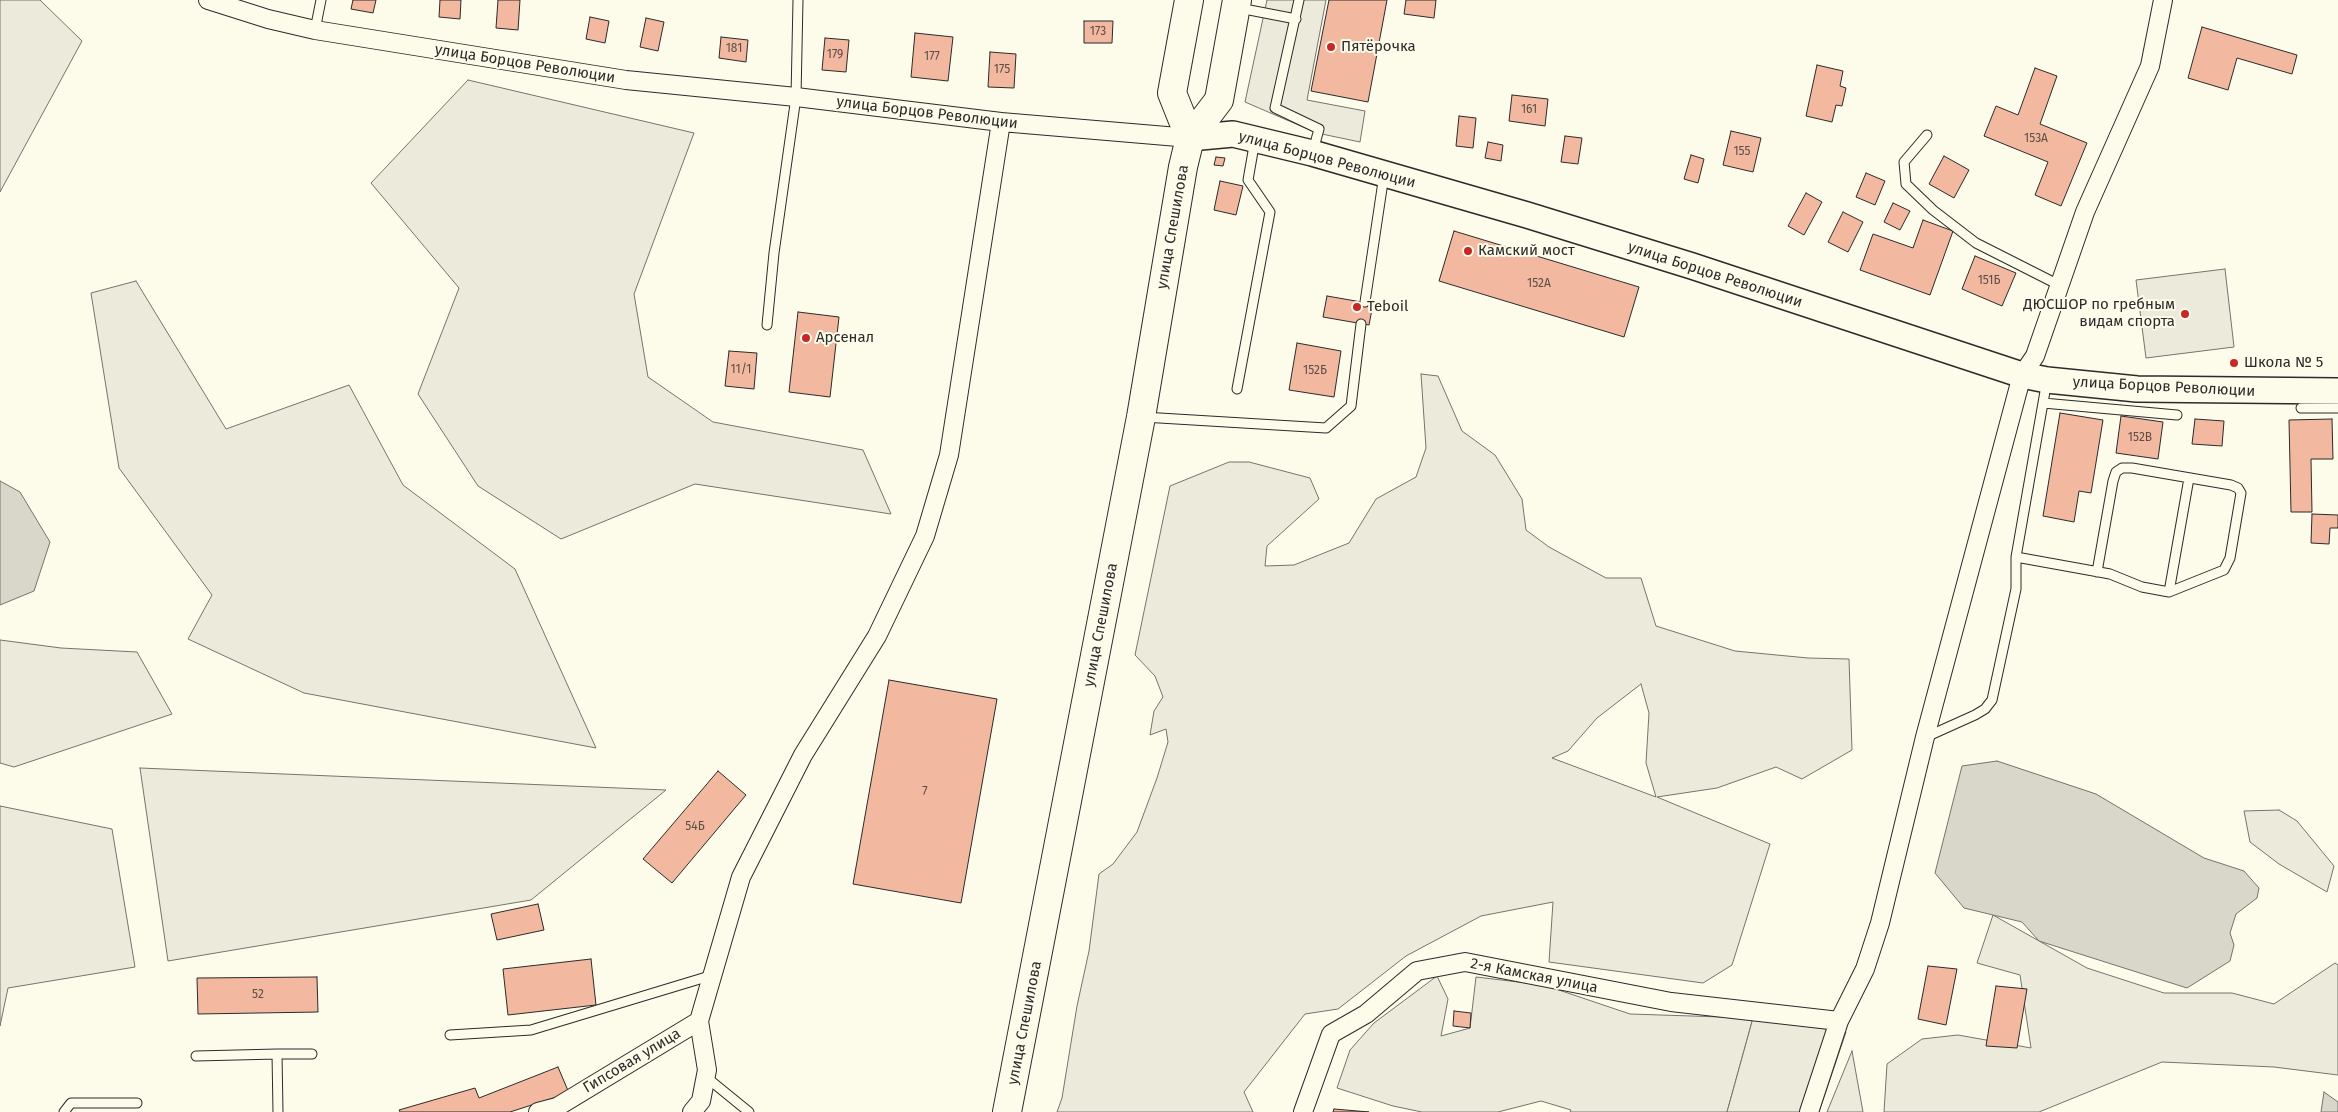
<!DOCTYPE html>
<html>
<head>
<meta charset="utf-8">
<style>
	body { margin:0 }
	canvas { display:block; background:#fdfbea }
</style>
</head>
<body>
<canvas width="2338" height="1112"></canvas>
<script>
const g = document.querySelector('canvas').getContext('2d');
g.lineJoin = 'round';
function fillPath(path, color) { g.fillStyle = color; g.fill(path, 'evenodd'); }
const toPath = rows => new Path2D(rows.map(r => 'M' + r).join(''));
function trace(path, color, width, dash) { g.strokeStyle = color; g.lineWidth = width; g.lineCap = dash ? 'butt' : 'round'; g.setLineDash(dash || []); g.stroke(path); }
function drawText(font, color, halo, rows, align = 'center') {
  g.font = font + ' "Fira Sans",sans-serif'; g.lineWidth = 4; g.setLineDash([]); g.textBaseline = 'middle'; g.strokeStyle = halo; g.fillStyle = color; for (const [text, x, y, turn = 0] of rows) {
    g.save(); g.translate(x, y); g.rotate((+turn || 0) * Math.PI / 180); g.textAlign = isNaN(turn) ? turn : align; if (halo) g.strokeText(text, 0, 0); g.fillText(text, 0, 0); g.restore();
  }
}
const green = toPath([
	[0,0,40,0,82,41,0,192,0,0],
	[468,80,694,133,634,294,648,377,713,422,863,450,891,514,695,484,561,539,478,486,418,394,459,288,371,183,468,80],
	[2225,269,2234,347,2146,358,2136,280,2225,269],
	[136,281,226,429,349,385,403,485,515,569,596,748,304,693,188,639,212,595,119,468,91,293,136,281],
	[1421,374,1438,376,1462,431,1495,455,1522,499,1526,530,1549,547,1606,578,1641,578,1656,626,1735,651,1808,658,1849,659,1852,750,1802,779,1776,767,1717,788,1657,797,1770,844,1732,965,1703,983,1549,962,1553,902,1481,916,1406,956,1338,1009,1305,1014,1244,1092,1253,1112,1057,1112,1062,1098,1077,1006,1089,951,1099,874,1113,864,1137,832,1157,778,1168,742,1166,729,1150,735,1154,711,1163,697,1155,676,1135,655,1170,486,1229,462,1249,462,1310,478,1319,499,1267,546,1265,566,1294,565,1349,543,1376,499,1416,477,1426,448,1421,374],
	[1641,684,1649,713,1646,763,1656,797,1552,758,1568,751,1597,718,1641,684],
	[0,640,61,648,137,652,172,714,14,767,0,763,0,640],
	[140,768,666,790,531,900,168,961,140,768],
	[0,806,112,829,135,967,8,988,0,1026,0,806],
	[2279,810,2297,821,2334,866,2327,892,2279,864,2250,842,2244,811,2279,810],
	[1993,915,2087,968,2164,993,2232,993,2274,1004,2335,963,2338,965,2338,1075,2274,1067,2162,1062,2039,1112,1884,1112,1887,1064,1922,1039,1958,1035,2031,1048,2020,975,1977,963,1993,915],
	[1437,976,1448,999,1441,1036,1470,1028,1476,977,1544,985,1630,1014,1753,1018,1727,1112,1570,1112,1571,1110,1541,1101,1498,1112,1422,1112,1393,1106,1337,1088,1350,1050,1374,1023,1437,976],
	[1852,1051,1863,1112,1827,1112,1852,1051]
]);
fillPath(green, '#ecebdb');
trace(green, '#74746e', 1);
const parking = toPath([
	[1267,0,1326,0,1307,100,1365,111,1360,142,1317,133,1245,102,1267,0],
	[1753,1018,1846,1032,1819,1112,1727,1112,1753,1018]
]);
fillPath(parking, '#eceadb');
trace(parking, '#74746e', 1);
const water = toPath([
	[0,481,20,492,50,542,34,591,0,605,0,481],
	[1997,761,2096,794,2204,858,2244,871,2259,888,2257,898,2236,914,2230,933,2234,945,2230,961,2187,988,2039,941,2022,922,1964,908,1935,873,1962,766,1997,761],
	[2324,1092,2338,1102,2338,1112,2321,1112,2324,1092]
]);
fillPath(water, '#d8d7c9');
trace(water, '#74746e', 1);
const building = toPath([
	[353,0,376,0,373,13,351,9,353,0],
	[440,0,461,0,460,19,439,17,440,0],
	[498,0,520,0,518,30,496,28,498,0],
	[1329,0,1387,0,1368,102,1311,91,1329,0],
	[1406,0,1436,0,1434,18,1404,14,1406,0],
	[590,17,609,21,605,43,586,39,590,17],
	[646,18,664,22,658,51,640,47,646,18],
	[1084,21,1113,21,1112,43,1084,43,1084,21],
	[2202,27,2297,55,2292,74,2237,58,2228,90,2188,78,2202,27],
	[915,33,953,37,948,81,911,77,915,33],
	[721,37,748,40,746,62,719,58,721,37],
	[825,38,849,40,846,72,822,70,825,38],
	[990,52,1016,54,1014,88,988,87,990,52],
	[1817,65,1843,71,1840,86,1846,88,1842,106,1836,105,1832,122,1806,116,1817,65],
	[2035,68,2057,76,2040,124,2087,143,2061,206,2035,195,2048,162,1984,136,1996,106,2018,115,2035,68],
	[1512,95,1548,99,1545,126,1509,121,1512,95],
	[1459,116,1476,118,1473,148,1456,146,1459,116],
	[1731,131,1761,138,1753,172,1723,165,1731,131],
	[1565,136,1582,138,1578,164,1561,162,1565,136],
	[1488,142,1503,145,1501,161,1485,158,1488,142],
	[1691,155,1704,159,1698,183,1684,179,1691,155],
	[1944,156,1969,170,1954,198,1929,184,1944,156],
	[1216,157,1225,158,1223,166,1214,165,1216,157],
	[1866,173,1885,181,1875,205,1856,197,1866,173],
	[1220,181,1243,186,1236,215,1214,210,1220,181],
	[1806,193,1822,202,1804,235,1788,226,1806,193],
	[1893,203,1910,211,1900,230,1884,222,1893,203],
	[1843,212,1863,222,1848,252,1828,242,1843,212],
	[1923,220,1953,231,1930,295,1860,270,1873,234,1913,248,1923,220],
	[1454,231,1639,287,1624,337,1439,281,1454,231],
	[1975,256,2016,273,2002,306,1962,289,1975,256],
	[1327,296,1373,304,1369,325,1323,317,1327,296],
	[798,312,839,317,830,397,789,392,798,312],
	[1297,343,1341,351,1334,397,1289,390,1297,343],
	[729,351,757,353,754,389,725,386,729,351],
	[2060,413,2103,420,2091,493,2079,491,2074,522,2043,516,2060,413],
	[2121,416,2163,422,2158,459,2116,453,2121,416],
	[2195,419,2224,421,2222,446,2192,444,2195,419],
	[2332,419,2333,459,2311,459,2312,512,2291,512,2289,420,2332,419],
	[2312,514,2338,515,2338,528,2330,528,2329,544,2311,543,2312,514],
	[889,680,997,699,961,903,853,884,889,680],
	[718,771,746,795,672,883,643,859,718,771],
	[538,904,544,930,497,940,491,914,538,904],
	[591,959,596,1005,508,1015,503,969,591,959],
	[1928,966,1957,969,1946,1025,1918,1019,1928,966],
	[317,977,318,1012,198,1014,197,978,317,977],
	[1996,986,2027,989,2017,1048,1986,1046,1996,986],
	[1454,1011,1471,1013,1470,1028,1453,1026,1454,1011],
	[558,1067,569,1093,510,1112,400,1112,399,1110,475,1088,479,1098,558,1067],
	[1334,1109,1369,1112,1333,1112,1334,1109]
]);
fillPath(building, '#f2b8a0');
trace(building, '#2b2b2b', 1);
const lane = toPath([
	[1299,0,1275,108,1319,129,1313,151],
	[1239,8,1296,19],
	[315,30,321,0],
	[1927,135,1904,162,1906,184,1933,210,1976,243,2059,285],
	[1365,302,1384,175],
	[767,325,774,253,796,97,798,0],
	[1237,389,1270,212,1248,180,1255,140],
	[2043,403,2177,415],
	[2301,408,2338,408],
	[1143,417,1326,428,1351,406,1361,324],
	[2016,557,2110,574,2142,587,2169,592,2224,570,2230,558,2241,493,2238,488,2231,485,2132,468,2122,468,2116,472,2113,481,2097,572],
	[2169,592,2189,478],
	[1926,737,1975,715,1985,709,1992,700,2016,589,2016,557,2047,380],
	[450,1035,531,1030,713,975],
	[277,1054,312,1054],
	[196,1056,277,1054,278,1112],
	[706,1077,749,1112],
	[64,1112,71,1103,137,1103]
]);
const street = toPath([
	[208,0,268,19,315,30,626,80,796,97,1001,122,1190,138],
	[538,1112,557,1107,699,1021],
	[692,1112,701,1101,707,1070,699,1021,741,877,803,755,877,636,925,536,949,455,1001,122],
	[1303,1112,1331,1034,1366,1014,1417,971,1465,962,1671,1002,1839,1021],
	[1809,1112,1839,1021,1865,969,1880,923,1925,737,2022,375,2035,356,2085,212,2150,66,2163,0]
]);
const secondary = toPath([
	[1190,138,1233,134,1312,153,1527,215,1692,266,2022,375,2047,380,2137,389,2338,391]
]);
const primary = toPath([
	[1189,0,1172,93,1190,138],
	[1007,1112,1141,417,1183,167,1190,138,1219,100,1237,0]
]);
trace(lane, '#2b2b2b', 11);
trace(street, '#2b2b2b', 20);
trace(secondary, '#2b2b2b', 28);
trace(primary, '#2b2b2b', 30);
trace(lane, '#fdfbea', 9);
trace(street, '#fdfbea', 18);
trace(secondary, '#fdfbea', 25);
trace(primary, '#fdfbea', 28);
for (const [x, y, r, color] of [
	[1331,47,5,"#c62828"],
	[1468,251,5,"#c62828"],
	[1357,307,5,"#c62828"],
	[2185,314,5,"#c62828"],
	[806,338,5,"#c62828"],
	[2234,363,5,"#c62828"]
]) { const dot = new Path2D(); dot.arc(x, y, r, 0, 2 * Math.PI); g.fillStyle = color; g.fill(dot); trace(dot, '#fdfbea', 2); }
drawText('12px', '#5d4e48', null, [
	["173",1098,32],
	["181",734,49],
	["179",835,55],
	["177",932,57],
	["175",1002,70],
	["161",1529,110],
	["153А",2036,139],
	["155",1742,152],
	["151Б",1989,281],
	["152А",1539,284],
	["11/1",741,370],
	["152Б",1315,371],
	["152В",2140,438],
	["7",925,792],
	["54Б",695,827],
	["52",258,995]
]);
drawText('15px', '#2b2b2b', '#fdfbea', [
	["Пятёрочка",1341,47],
	["Камский мост",1478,251],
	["ДЮСШОР по гребным",2175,305,"right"],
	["видам спорта",2175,322,"right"],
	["Teboil",1367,307],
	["Арсенал",816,338],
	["Школа № 5",2244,363]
], 'left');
drawText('15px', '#2b2b2b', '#fdfbea', [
	["улица Борцов Революции",525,64,9],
	["улица Борцов Революции",927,113,7],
	["улица Борцов Революции",1327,160,15],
	["улица Спешилова",1173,227,-80],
	["улица Борцов Революции",1715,275,18],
	["улица Борцов Революции",2164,387,3],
	["улица Спешилова",1101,625,-79],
	["2-я Камская улица",1534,976,11],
	["улица Спешилова",1025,1023,-79],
	["Гипсовая улица",632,1061,-31]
]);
</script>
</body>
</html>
